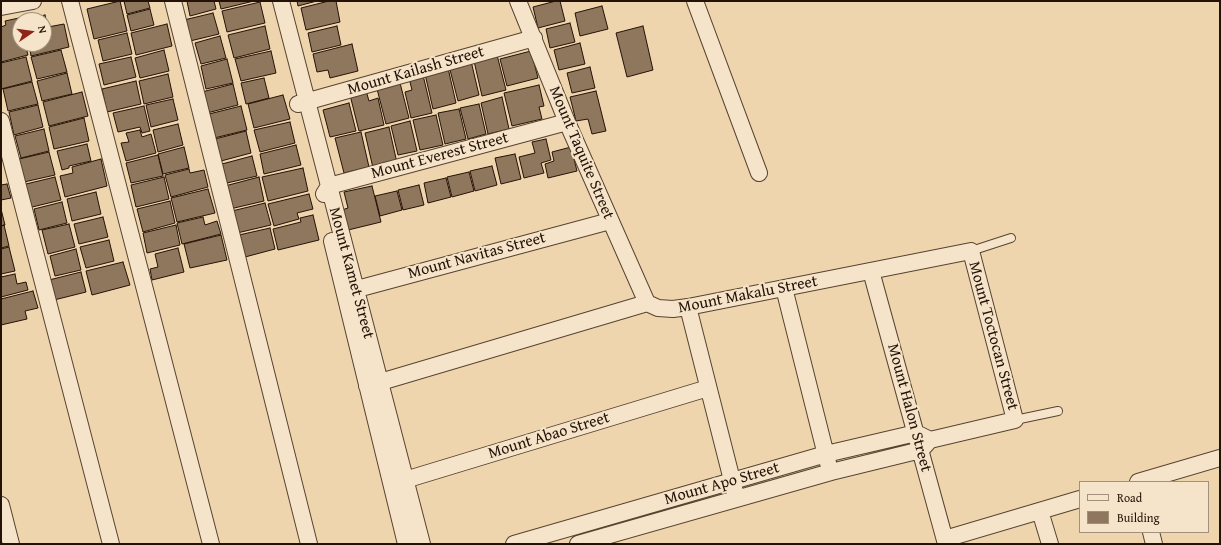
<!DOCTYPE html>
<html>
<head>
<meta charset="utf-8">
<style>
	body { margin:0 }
	#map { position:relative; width:1221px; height:545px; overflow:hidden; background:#efd5ae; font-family:"Gentium Book Plus",serif }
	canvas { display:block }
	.frame { position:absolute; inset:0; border:2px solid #241206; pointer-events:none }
	.legend { position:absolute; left:1079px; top:481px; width:130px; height:52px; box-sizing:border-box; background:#f5e4ca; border:1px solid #a1907c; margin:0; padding:5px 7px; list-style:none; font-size:12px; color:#241206 }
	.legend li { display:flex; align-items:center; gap:8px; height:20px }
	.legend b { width:20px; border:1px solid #a1907c }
	.north { position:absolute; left:12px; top:12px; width:40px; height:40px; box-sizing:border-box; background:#f5e4ca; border:1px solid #a1907c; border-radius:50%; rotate:77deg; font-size:11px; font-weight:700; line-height:16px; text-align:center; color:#241206 }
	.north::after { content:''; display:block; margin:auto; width:14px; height:18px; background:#8f2418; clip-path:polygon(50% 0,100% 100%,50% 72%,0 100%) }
</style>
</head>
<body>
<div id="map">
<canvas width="1221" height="545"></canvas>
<div class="frame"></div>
<ul class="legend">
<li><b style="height:5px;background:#f5e4ca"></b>Road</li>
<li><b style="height:11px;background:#8e775d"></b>Building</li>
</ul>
<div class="north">N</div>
</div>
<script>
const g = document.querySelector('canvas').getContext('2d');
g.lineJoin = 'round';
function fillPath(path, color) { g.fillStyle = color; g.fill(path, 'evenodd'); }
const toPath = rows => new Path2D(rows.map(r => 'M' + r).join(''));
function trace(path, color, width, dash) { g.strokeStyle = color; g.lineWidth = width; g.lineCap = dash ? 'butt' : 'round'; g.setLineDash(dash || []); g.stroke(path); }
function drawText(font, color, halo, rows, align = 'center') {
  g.font = font + ' "Gentium Book Plus",serif'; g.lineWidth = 4; g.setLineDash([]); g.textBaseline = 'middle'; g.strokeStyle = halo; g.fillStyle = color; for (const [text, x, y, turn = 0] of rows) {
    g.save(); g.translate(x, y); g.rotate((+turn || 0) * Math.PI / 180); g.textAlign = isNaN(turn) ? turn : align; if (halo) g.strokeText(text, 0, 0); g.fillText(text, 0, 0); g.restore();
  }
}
const building = toPath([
	[120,1,127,31,94,39,87,9,120,1],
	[124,1,148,1,150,8,127,14,124,1],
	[187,1,214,1,216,9,190,16,187,1],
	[219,1,254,1,221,9,219,1],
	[297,1,317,1,298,6,297,1],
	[329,1,336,1,340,22,306,30,301,8,329,1],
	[556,1,560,1,565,21,538,28,533,7,556,1],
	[260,2,265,23,227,32,222,11,260,2],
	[602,6,608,29,580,36,575,13,602,6],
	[150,9,154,25,131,31,127,15,150,9],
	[213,13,219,34,190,41,184,20,213,13],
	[45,15,48,27,64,24,69,47,31,56,29,44,44,44,44,20,23,20,45,15],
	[19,18,20,24,20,44,25,44,28,55,1,62,1,27,6,25,5,21,19,18],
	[570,23,575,42,550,48,546,29,570,23],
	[167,24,172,46,136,55,131,33,167,24],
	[265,26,270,49,234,58,228,35,265,26],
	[337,26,341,45,312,52,308,33,337,26],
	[643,26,653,70,627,77,616,33,643,26],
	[127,33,132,54,103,61,98,40,127,33],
	[220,36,226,58,201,64,195,43,220,36],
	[580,43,585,64,559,70,554,50,580,43],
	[352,44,358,71,330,78,328,70,317,72,313,54,352,44],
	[61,50,67,72,37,79,31,57,61,50],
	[164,50,169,71,140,78,135,58,164,50],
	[271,51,276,73,241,81,235,59,271,51],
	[531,51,538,78,507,86,500,59,531,51],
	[497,55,506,90,482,96,474,61,497,55],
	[26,57,32,81,1,89,1,63,26,57],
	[131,57,136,77,104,85,99,64,131,57],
	[227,59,233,83,206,89,201,66,227,59],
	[471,61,479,95,458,101,449,66,471,61],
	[590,67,595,88,572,93,567,73,590,67],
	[448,68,456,103,433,109,425,74,448,68],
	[67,73,72,94,42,101,37,81,67,73],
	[168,74,173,97,144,104,139,81,168,74],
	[423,75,432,113,411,118,405,92,412,90,409,78,423,75],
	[264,78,269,98,246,104,241,83,264,78],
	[399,79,409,118,386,124,376,85,399,79],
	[136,81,141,104,107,112,102,89,136,81],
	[32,82,38,104,8,111,3,89,32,82],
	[233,84,238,105,207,113,202,92,233,84],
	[539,85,544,106,539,107,542,119,512,126,504,93,539,85],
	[365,87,369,101,378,98,384,125,359,131,349,91,365,87],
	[596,91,606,131,592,134,588,119,576,121,570,97,596,91],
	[82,92,88,116,49,126,43,102,82,92],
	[283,95,290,119,254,128,248,104,283,95],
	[502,97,509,129,488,134,481,103,502,97],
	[173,99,178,120,151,127,146,105,173,99],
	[349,103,356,131,330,137,323,110,349,103],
	[479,104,486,134,468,139,460,108,479,104],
	[38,105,43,127,14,135,9,112,38,105],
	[144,106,150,131,142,133,140,127,118,132,113,113,144,106],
	[241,106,247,130,210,139,205,115,241,106],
	[459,109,466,139,445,144,438,113,459,109],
	[436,115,443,145,420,150,413,120,436,115],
	[84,118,89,141,54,149,49,127,84,118],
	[410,121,417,151,398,155,391,126,410,121],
	[290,122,295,143,260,152,254,130,290,122],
	[178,124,183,145,158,152,153,130,178,124],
	[389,127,397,163,373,168,365,133,389,127],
	[44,129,49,151,21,158,15,136,44,129],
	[140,130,142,137,151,134,156,153,126,161,121,143,129,142,126,133,140,130],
	[246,131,251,153,221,161,215,139,246,131],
	[361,132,369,167,344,173,335,138,361,132],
	[546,139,551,160,541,163,544,173,524,178,519,157,535,153,532,142,546,139],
	[87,144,91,161,69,166,69,168,62,170,57,151,87,144],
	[296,145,301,165,264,174,260,154,296,145],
	[184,147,189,168,163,174,158,154,184,147],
	[571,147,577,171,548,178,545,164,554,161,552,152,571,147],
	[49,152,55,175,24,182,19,159,49,152],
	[515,154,521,179,501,184,495,158,515,154],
	[158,155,163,176,131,183,126,163,158,155],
	[252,156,257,176,227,183,222,164,252,156],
	[101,159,107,186,65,197,60,176,73,173,72,167,101,159],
	[492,166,497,185,475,191,470,171,492,166],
	[303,168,308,191,268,201,262,177,303,168],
	[189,169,190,173,204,170,208,187,171,197,165,175,189,169],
	[469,172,474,191,452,197,447,177,469,172],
	[55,177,61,200,28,208,22,185,55,177],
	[164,177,169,199,136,207,131,185,164,177],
	[259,177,264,201,230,209,225,186,259,177],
	[446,178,451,197,428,203,424,183,446,178],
	[7,184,11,198,1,200,1,185,7,184],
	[419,185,424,205,403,210,398,190,419,185],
	[372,186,381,222,344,231,339,211,348,208,344,192,372,186],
	[208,189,215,213,177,222,171,198,208,189],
	[397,191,402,210,380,216,375,196,397,191],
	[96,192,101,214,72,221,67,199,96,192],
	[309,194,313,209,297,213,299,219,274,226,268,204,309,194],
	[170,201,175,223,143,232,137,209,170,201],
	[62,202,67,223,39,230,34,209,62,202],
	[265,203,271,225,237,233,232,211,265,203],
	[1,209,5,225,1,226,1,209],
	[313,215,319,240,278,250,273,229,301,222,300,218,313,215],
	[103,217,108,237,79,244,74,224,103,217],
	[203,217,205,225,217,221,221,234,182,244,177,223,203,217],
	[69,224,75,247,48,254,42,230,69,224],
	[4,225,9,246,1,248,1,226,4,225],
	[176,225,180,245,147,253,143,233,176,225],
	[270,228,275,249,245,257,239,235,270,228],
	[221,235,227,260,190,268,184,244,221,235],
	[109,240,114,261,86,268,80,247,109,240],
	[9,247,15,271,1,274,1,249,9,247],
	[178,248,184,272,152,280,150,269,158,267,155,254,178,248],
	[76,249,81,270,55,276,50,256,76,249],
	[123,262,130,285,92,295,86,271,123,262],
	[81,272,86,292,54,300,49,280,81,272],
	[15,274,17,284,26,282,28,290,1,297,1,277,15,274],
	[33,291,38,308,25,311,27,319,1,325,1,299,33,291]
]);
fillPath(building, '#8e775d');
trace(building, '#241206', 1);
const lane = toPath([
	[971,251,1011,238],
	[1015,420,1058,411]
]);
const street = toPath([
	[70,1,211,544],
	[173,1,309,544],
	[281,1,422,544],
	[518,1,567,122,647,303],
	[695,1,759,173],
	[1,7,33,1],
	[298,104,534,38],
	[1,121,111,544],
	[324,194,329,186,567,122],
	[332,241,406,544],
	[871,271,946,544],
	[784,288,828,463],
	[346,292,610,221],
	[688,307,735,492],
	[367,386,647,303,658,308,673,309,688,307,971,251,1015,420,930,440,921,450,831,472,578,544],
	[1138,482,1220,458],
	[395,483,708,388],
	[1,505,11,544],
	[1040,511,1050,544],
	[1151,532,1154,544],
	[945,539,1080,499],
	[514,544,826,454,916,433,930,440]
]);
trace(lane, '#574330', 10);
trace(street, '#574330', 18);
trace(lane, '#f5e4ca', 8);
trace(street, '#f5e4ca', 16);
drawText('16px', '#241206', '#f5e4ca', [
	["Mount Kailash Street",416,71,-16],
	["Mount Taquite Street",581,153,67],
	["Mount Everest Street",440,156,-15],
	["Mount Navitas Street",477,256,-15],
	["Mount Kamet Street",351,273,75],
	["Mount Makalu Street",748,295,-11],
	["Mount Toctocan Street",993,336,75],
	["Mount Halon Street",909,408,75],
	["Mount Abao Street",549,436,-17],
	["Mount Apo Street",722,484,-16]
]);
</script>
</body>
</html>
